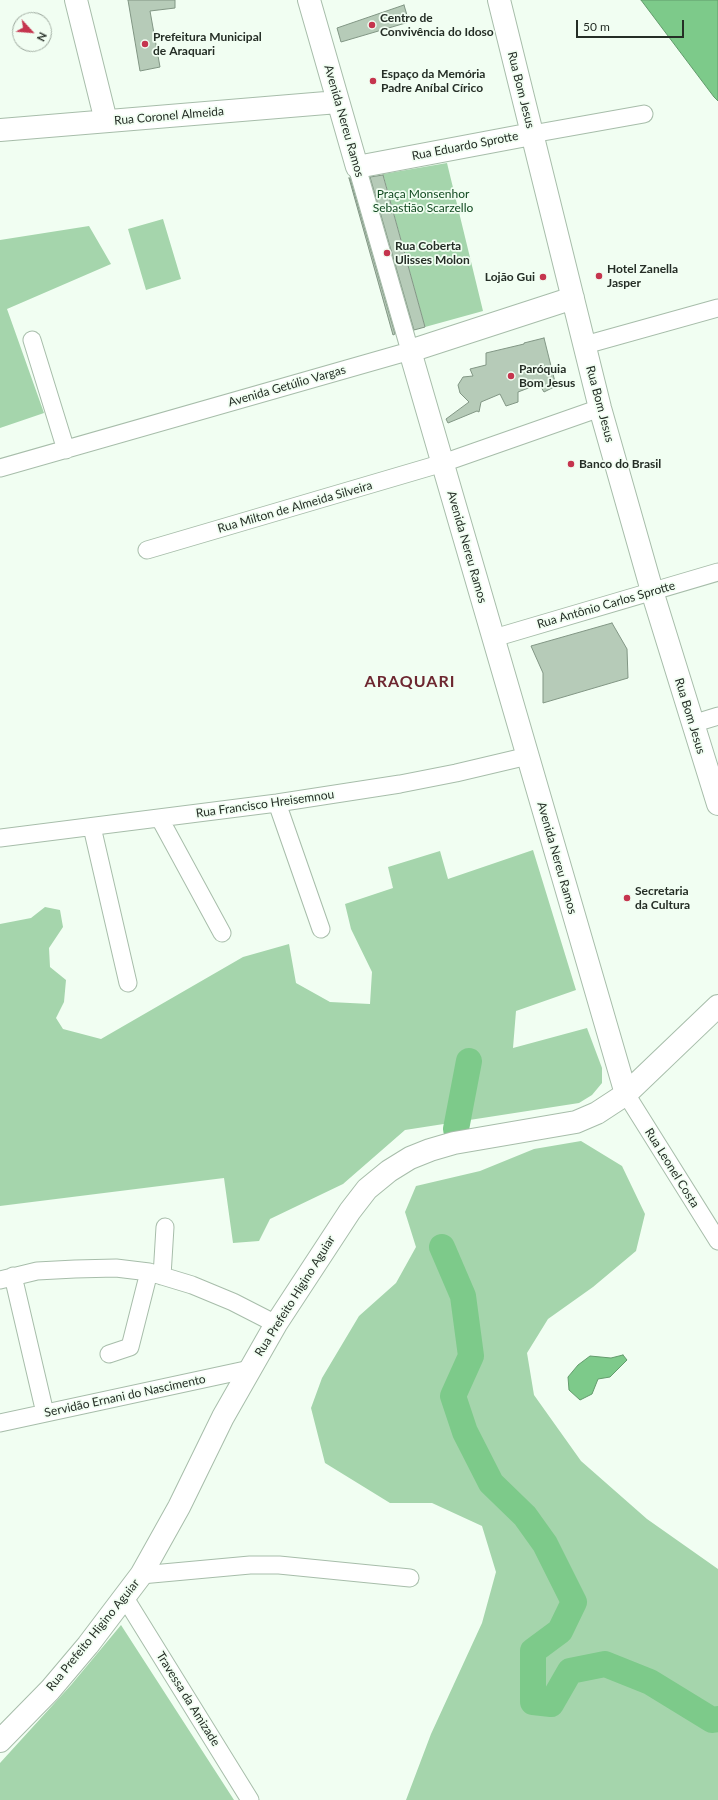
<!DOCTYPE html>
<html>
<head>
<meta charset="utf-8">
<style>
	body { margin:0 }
	#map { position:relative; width:718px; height:1800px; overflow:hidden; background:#f1fef2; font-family:Lato,sans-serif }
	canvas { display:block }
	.north { position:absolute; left:12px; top:12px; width:40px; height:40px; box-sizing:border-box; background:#f1fef2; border:1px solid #9faba0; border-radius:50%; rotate:116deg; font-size:11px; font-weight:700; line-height:16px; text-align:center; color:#252e26 }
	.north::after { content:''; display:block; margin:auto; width:14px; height:18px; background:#c5354e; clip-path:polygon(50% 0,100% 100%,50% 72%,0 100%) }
	.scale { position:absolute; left:576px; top:20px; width:108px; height:18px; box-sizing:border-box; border:2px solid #252e26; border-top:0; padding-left:5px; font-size:12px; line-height:14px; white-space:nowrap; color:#252e26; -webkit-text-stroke:3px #f1fef2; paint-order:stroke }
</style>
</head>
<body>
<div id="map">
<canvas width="718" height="1800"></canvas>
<div class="north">N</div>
<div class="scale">50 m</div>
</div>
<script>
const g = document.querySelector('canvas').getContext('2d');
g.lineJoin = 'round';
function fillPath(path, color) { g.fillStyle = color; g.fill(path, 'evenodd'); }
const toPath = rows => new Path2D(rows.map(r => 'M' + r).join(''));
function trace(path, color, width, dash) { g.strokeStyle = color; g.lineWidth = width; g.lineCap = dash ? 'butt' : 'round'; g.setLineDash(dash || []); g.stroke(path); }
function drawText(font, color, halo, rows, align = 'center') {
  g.font = font + ' Lato,sans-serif'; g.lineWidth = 3.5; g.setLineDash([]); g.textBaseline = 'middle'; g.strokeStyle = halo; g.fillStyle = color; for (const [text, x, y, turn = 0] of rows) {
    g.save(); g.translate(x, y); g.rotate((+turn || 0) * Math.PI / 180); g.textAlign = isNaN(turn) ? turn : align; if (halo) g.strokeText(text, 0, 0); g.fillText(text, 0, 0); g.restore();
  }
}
fillPath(toPath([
	[447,163,483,311,425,327,383,174],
	[163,219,181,279,146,290,128,229],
	[89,226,111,264,7,309,44,413,0,428,0,240],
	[533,850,576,990,516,1011,513,1048,587,1028,602,1068,602,1083,592,1095,579,1103,405,1130,343,1184,270,1219,259,1241,233,1243,224,1178,0,1206,0,924,31,918,45,907,60,910,63,927,49,948,50,967,66,980,64,1002,56,1018,63,1029,101,1039,243,957,289,944,296,983,330,1002,370,1004,372,972,351,929,345,904,393,888,388,867,440,851,448,879],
	[581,1141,622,1166,645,1214,636,1251,593,1287,548,1319,527,1353,534,1395,581,1461,647,1519,718,1569,718,1800,406,1800,431,1734,482,1623,496,1572,482,1526,432,1503,390,1503,325,1463,311,1408,322,1378,359,1316,396,1283,416,1247,405,1212,416,1186,480,1171,534,1149],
	[121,1625,234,1800,0,1800,0,1763,71,1685]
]), '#a5d5ac');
const water = toPath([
	[641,0,718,0,718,101,714,97,641,0],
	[623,1355,627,1360,610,1377,598,1379,592,1394,580,1400,569,1390,568,1377,578,1365,590,1356,611,1358,623,1355]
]);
fillPath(water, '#7dca8a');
trace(water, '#639b6c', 1);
trace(toPath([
	[456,1129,469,1061],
	[442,1247,463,1296,471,1356,453,1396,465,1432,491,1483,525,1516,545,1544,574,1602,560,1631,533,1651,533,1702,551,1704,570,1671,605,1664,650,1682,712,1720,718,1719]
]), '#7dca8a', 26);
const building = toPath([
	[128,0,175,0,175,8,150,11,160,67,140,71,128,0],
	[404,5,409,22,341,42,337,28,404,5],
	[383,175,425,327,414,330,370,177,383,175],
	[349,178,350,178,395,334,393,335,349,178],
	[544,338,556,386,544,392,539,384,518,392,518,402,506,406,500,394,481,402,479,412,477,411,448,423,446,419,469,402,460,393,458,385,463,377,473,376,470,369,486,365,486,353,524,344,524,343,544,338],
	[612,623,627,649,628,678,543,703,543,673,531,646,612,623]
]);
fillPath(building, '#b6cbb8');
trace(building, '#819684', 1);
const minor = toPath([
	[532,134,644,114],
	[32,340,66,450],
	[585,345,718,308],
	[0,468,410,351,357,167],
	[147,550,443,463,600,408],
	[494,638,718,572],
	[692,724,718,716],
	[277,803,321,929],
	[160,819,222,933],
	[92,827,128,983],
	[0,838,277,803,400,784,456,773,528,756],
	[626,1094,718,1241],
	[13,1276,45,1413],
	[162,1276,165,1227],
	[0,1280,37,1271,75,1269,116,1268,149,1272,192,1285,233,1302,276,1324],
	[109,1354,130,1347,149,1272],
	[0,1423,250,1369],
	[141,1575,250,1565,279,1565,410,1578],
	[125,1598,250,1800]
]);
const major = toPath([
	[76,0,106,121],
	[309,0,357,167,532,134],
	[499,0,600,408,652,591,718,804],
	[0,130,338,102],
	[573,298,410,351,626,1094],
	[0,1741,50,1690,88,1645,141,1575,179,1507,223,1417,276,1324,350,1211,367,1189,389,1171,410,1158,430,1150,454,1143,576,1122,597,1113,626,1094,718,1006]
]);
trace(minor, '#a7bdaa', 19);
trace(major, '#a7bdaa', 24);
trace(minor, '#fff', 17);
trace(major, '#fff', 22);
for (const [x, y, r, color] of [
	[372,25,4,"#c5354e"],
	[145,44,4,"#c5354e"],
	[373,81,4,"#c5354e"],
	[387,253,4,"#c5354e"],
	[599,276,4,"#c5354e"],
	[543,277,4,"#c5354e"],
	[511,376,4,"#c5354e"],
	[571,464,4,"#c5354e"],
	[627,898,4,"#c5354e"]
]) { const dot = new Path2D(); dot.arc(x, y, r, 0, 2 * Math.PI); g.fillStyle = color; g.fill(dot); trace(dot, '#f1fef2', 1.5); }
drawText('bold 12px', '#252e26', '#f1fef2', [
	["Centro de",380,18],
	["Convivência do Idoso",380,32],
	["Prefeitura Municipal",153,37],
	["de Araquari",153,51],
	["Espaço da Memória",381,74],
	["Padre Aníbal Círico",381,88],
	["Rua Coberta",395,246],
	["Ulisses Molon",395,260],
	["Hotel Zanella",607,269],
	["Jasper",607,283],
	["Lojão Gui",535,277,"right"],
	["Paróquia",519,369],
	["Bom Jesus",519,383],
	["Banco do Brasil",579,464],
	["Secretaria",635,891],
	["da Cultura",635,905]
], 'left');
drawText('12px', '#252e26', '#f1fef2', [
	["Rua Bom Jesus",521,90,76],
	["Rua Coronel Almeida",169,116,-5],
	["Avenida Nereu Ramos",344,121,74],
	["Rua Eduardo Sprotte",465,146,-11],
	["Avenida Getúlio Vargas",287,386,-16],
	["Rua Bom Jesus",600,404,75],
	["Rua Milton de Almeida Silveira",295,507,-16],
	["Avenida Nereu Ramos",467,547,74],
	["Rua Antônio Carlos Sprotte",606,605,-16],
	["Rua Bom Jesus",690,716,73],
	["Rua Francisco Hreisemnou",265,804,-8],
	["Avenida Nereu Ramos",557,858,74],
	["Rua Leonel Costa",672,1168,58],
	["Rua Prefeito Higino Aguiar",295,1296,-58],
	["Servidão Ernani do Nascimento",125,1396,-12],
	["Rua Prefeito Higino Aguiar",93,1635,-51],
	["Travessa da Amizade",188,1699,58]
]);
drawText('12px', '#124a21', '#f1fef2', [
	["Praça Monsenhor",423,194],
	["Sebastião Scarzello",423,208]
]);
g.letterSpacing = '1px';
drawText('bold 16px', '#6d2730', '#f1fef2', [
	["ARAQUARI",410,682]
]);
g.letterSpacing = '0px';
</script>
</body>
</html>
